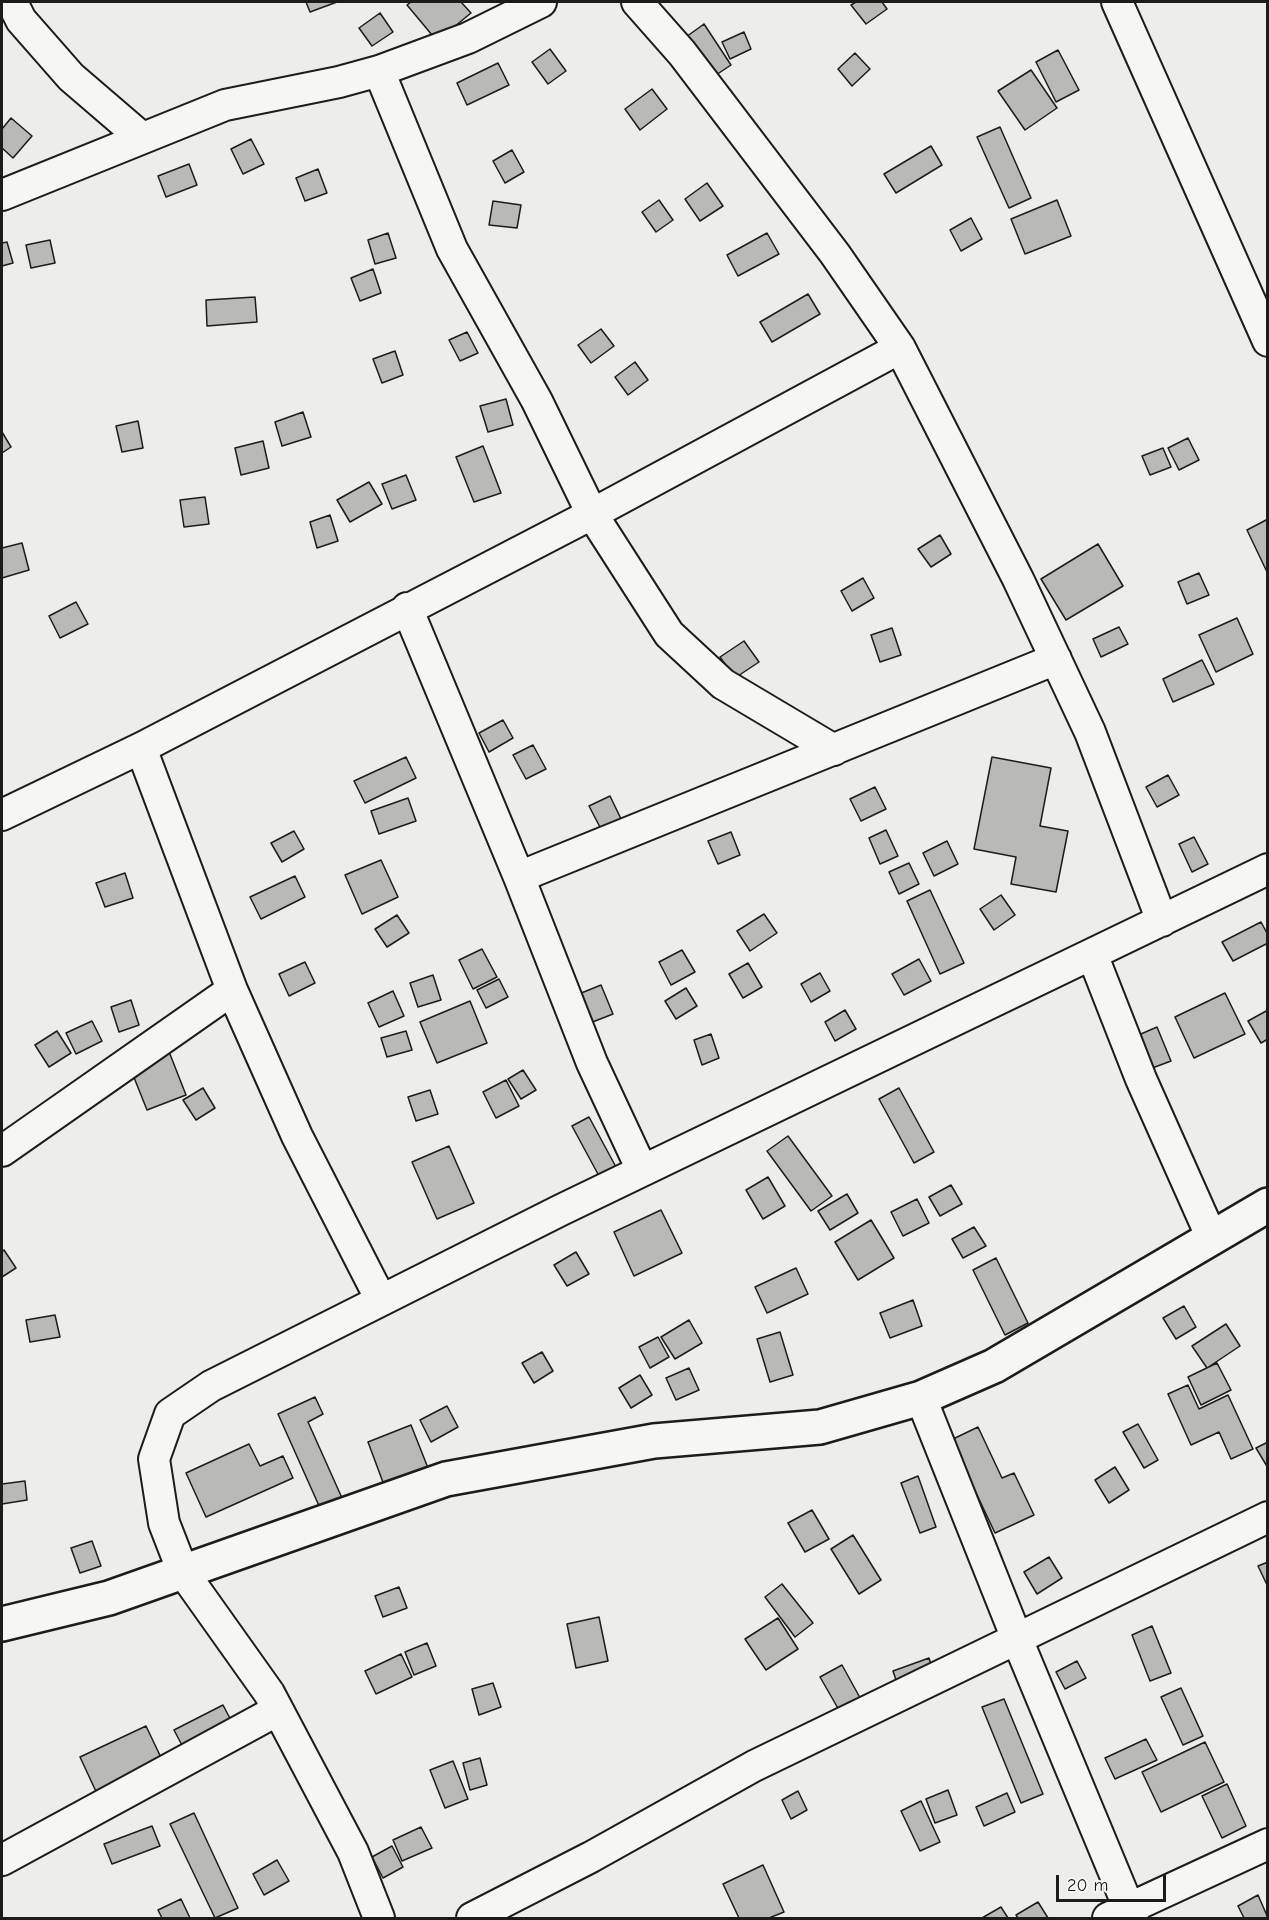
<!DOCTYPE html>
<html>
<head>
<meta charset="utf-8">
<style>
	body { margin:0 }
	#map { position:relative; width:1269px; height:1920px; overflow:hidden; background:#edede9; font-family:"Comic Neue",sans-serif }
	canvas { display:block }
	.frame { position:absolute; inset:0; border:3px solid #1c1c1c; pointer-events:none }
	.scale { position:absolute; left:1056px; top:1875px; width:110px; height:27px; box-sizing:border-box; border:3px solid #1c1c1c; border-top:0; padding-left:8px; font-size:18px; line-height:21px; white-space:nowrap; color:#1c1c1c; -webkit-text-stroke:4px #f6f6f2; paint-order:stroke }
</style>
</head>
<body>
<div id="map">
<canvas width="1269" height="1920"></canvas>
<div class="frame"></div>
<div class="scale">20 m</div>
</div>
<script>
const g = document.querySelector('canvas').getContext('2d');
g.lineJoin = 'round';
function fillPath(path, color) { g.fillStyle = color; g.fill(path, 'evenodd'); }
const toPath = rows => new Path2D(rows.map(r => 'M' + r).join(''));
function trace(path, color, width, dash) { g.strokeStyle = color; g.lineWidth = width; g.lineCap = dash ? 'butt' : 'round'; g.setLineDash(dash || []); g.stroke(path); }
const building = toPath([
	[306,2,337,2,310,12,306,2],
	[411,2,461,2,471,13,437,41,407,5,411,2],
	[856,2,882,2,887,9,866,24,851,5,856,2],
	[380,13,393,32,372,46,359,28,380,13],
	[704,24,731,65,713,77,686,37,704,24],
	[744,32,751,49,730,59,722,42,744,32],
	[550,49,566,71,548,84,532,62,550,49],
	[1058,50,1079,90,1056,102,1036,62,1058,50],
	[855,53,870,69,852,86,838,69,855,53],
	[498,63,509,85,467,105,457,83,498,63],
	[1031,70,1057,108,1025,130,998,91,1031,70],
	[652,89,667,109,640,130,625,109,652,89],
	[11,118,32,136,13,158,2,148,2,129,11,118],
	[1000,127,1031,198,1009,208,977,137,1000,127],
	[251,139,264,164,243,174,231,149,251,139],
	[931,146,942,165,896,193,884,174,931,146],
	[512,150,524,172,505,183,493,161,512,150],
	[189,164,197,185,166,197,158,176,189,164],
	[318,169,327,193,305,201,296,178,318,169],
	[707,183,723,206,700,221,685,199,707,183],
	[659,200,673,220,656,232,642,212,659,200],
	[1057,200,1071,236,1025,254,1011,219,1057,200],
	[493,201,521,205,517,228,489,225,493,201],
	[971,218,982,239,961,251,950,230,971,218],
	[388,233,396,258,375,264,368,240,388,233],
	[767,233,779,254,738,276,727,255,767,233],
	[50,240,55,263,31,268,26,245,50,240],
	[7,242,13,263,2,266,2,243,7,242],
	[373,269,381,293,360,301,351,278,373,269],
	[808,294,820,314,772,342,760,322,808,294],
	[255,297,257,322,207,326,206,300,255,297],
	[601,329,614,346,591,363,578,345,601,329],
	[467,332,478,353,460,361,449,340,467,332],
	[395,351,403,375,382,383,373,359,395,351],
	[635,362,648,380,628,395,615,377,635,362],
	[506,399,513,425,488,432,480,406,506,399],
	[303,412,311,437,282,446,275,422,303,412],
	[138,421,143,448,122,452,116,426,138,421],
	[2,432,11,447,2,453,2,432],
	[1188,438,1199,460,1179,470,1168,448,1188,438],
	[263,441,269,468,241,475,235,448,263,441],
	[483,446,501,493,474,502,456,457,483,446],
	[1163,448,1171,467,1150,475,1142,456,1163,448],
	[406,475,416,500,392,509,382,484,406,475],
	[369,482,382,504,350,522,337,500,369,482],
	[205,497,209,524,184,527,180,500,205,497],
	[330,515,338,541,317,548,310,522,330,515],
	[1268,519,1268,572,1267,572,1247,530,1268,519],
	[940,535,951,554,931,567,918,549,940,535],
	[22,543,29,570,2,578,2,548,22,543],
	[1098,544,1123,586,1066,620,1041,579,1098,544],
	[1199,573,1209,595,1187,604,1178,582,1199,573],
	[863,578,874,598,852,611,841,591,863,578],
	[76,602,88,624,60,638,49,616,76,602],
	[1237,618,1253,654,1216,672,1199,635,1237,618],
	[1119,627,1128,644,1101,657,1093,639,1119,627],
	[892,628,901,655,880,662,871,635,892,628],
	[744,641,759,662,735,678,720,657,744,641],
	[1202,660,1214,684,1173,702,1163,679,1202,660],
	[503,720,513,738,489,752,479,733,503,720],
	[533,745,546,769,526,779,513,755,533,745],
	[406,757,416,778,365,803,354,781,406,757],
	[992,757,1051,768,1040,826,1068,831,1056,892,1011,884,1016,857,974,849,992,757],
	[1168,775,1179,795,1157,807,1146,787,1168,775],
	[875,787,886,809,861,821,850,799,875,787],
	[610,796,623,823,603,833,589,806,610,796],
	[408,798,416,821,379,834,371,811,408,798],
	[886,830,898,856,880,864,869,838,886,830],
	[294,831,304,849,282,862,271,843,294,831],
	[731,832,740,855,718,864,708,841,731,832],
	[1194,837,1208,864,1192,872,1179,844,1194,837],
	[947,841,958,864,934,876,923,853,947,841],
	[381,860,398,897,362,914,345,875,381,860],
	[909,863,919,884,899,894,889,872,909,863],
	[125,873,133,898,105,907,96,883,125,873],
	[295,876,305,897,261,919,250,897,295,876],
	[930,890,964,963,940,974,907,901,930,890],
	[1001,895,1015,915,994,930,980,909,1001,895],
	[764,914,777,933,750,951,737,931,764,914],
	[397,915,409,933,387,947,375,929,397,915],
	[1261,922,1268,935,1268,943,1233,961,1222,942,1261,922],
	[482,949,497,977,473,989,459,960,482,949],
	[682,950,695,972,671,985,659,962,682,950],
	[919,959,931,981,904,995,892,974,919,959],
	[305,962,315,983,289,996,279,974,305,962],
	[748,963,762,987,743,998,729,974,748,963],
	[820,973,830,991,811,1002,801,984,820,973],
	[433,975,441,1000,418,1007,410,983,433,975],
	[499,979,508,997,486,1008,477,990,499,979],
	[601,985,613,1014,585,1025,574,996,601,985],
	[686,988,697,1006,676,1019,665,1001,686,988],
	[393,991,404,1016,379,1027,368,1003,393,991],
	[1225,993,1245,1034,1194,1058,1175,1017,1225,993],
	[131,1000,139,1025,119,1032,111,1007,131,1000],
	[470,1001,487,1043,437,1063,420,1022,470,1001],
	[845,1010,856,1029,835,1041,825,1022,845,1010],
	[1268,1010,1268,1039,1261,1043,1248,1021,1268,1010],
	[92,1021,102,1041,76,1054,66,1033,92,1021],
	[1157,1027,1171,1061,1147,1070,1134,1037,1157,1027],
	[57,1031,71,1053,49,1067,35,1045,57,1031],
	[406,1031,412,1050,387,1057,381,1038,406,1031],
	[711,1034,719,1058,702,1065,694,1040,711,1034],
	[166,1044,186,1095,147,1110,127,1060,166,1044],
	[523,1070,536,1090,521,1099,508,1079,523,1070],
	[506,1080,519,1106,496,1118,483,1092,506,1080],
	[203,1088,215,1108,196,1120,183,1100,203,1088],
	[899,1088,934,1152,914,1163,879,1099,899,1088],
	[430,1090,438,1114,416,1121,408,1097,430,1090],
	[589,1117,616,1167,599,1176,572,1126,589,1117],
	[788,1136,832,1196,811,1211,767,1151,788,1136],
	[449,1146,474,1203,437,1219,412,1162,449,1146],
	[768,1177,785,1206,763,1219,746,1190,768,1177],
	[951,1185,962,1204,940,1216,929,1197,951,1185],
	[847,1194,858,1213,830,1230,818,1211,847,1194],
	[917,1199,929,1223,903,1236,891,1212,917,1199],
	[661,1210,682,1253,634,1276,614,1232,661,1210],
	[871,1220,894,1258,858,1280,835,1242,871,1220],
	[974,1227,986,1246,963,1258,952,1239,974,1227],
	[4,1250,16,1268,2,1277,2,1252,4,1250],
	[576,1252,589,1274,567,1286,554,1265,576,1252],
	[996,1258,1028,1323,1005,1335,973,1270,996,1258],
	[796,1268,808,1294,767,1313,755,1287,796,1268],
	[913,1300,922,1326,890,1338,880,1313,913,1300],
	[1184,1306,1196,1327,1176,1339,1163,1318,1184,1306],
	[55,1315,60,1337,30,1342,26,1320,55,1315],
	[689,1320,702,1343,675,1359,661,1337,689,1320],
	[1226,1324,1240,1346,1207,1368,1192,1346,1226,1324],
	[780,1332,793,1375,770,1382,757,1339,780,1332],
	[658,1337,669,1357,650,1368,639,1347,658,1337],
	[542,1352,553,1371,534,1383,522,1363,542,1352],
	[1217,1363,1231,1390,1201,1405,1188,1377,1217,1363],
	[689,1368,699,1390,676,1400,666,1378,689,1368],
	[640,1375,652,1395,631,1408,619,1388,640,1375],
	[1188,1385,1199,1409,1228,1395,1253,1449,1231,1459,1219,1432,1191,1445,1168,1394,1188,1385],
	[315,1397,323,1414,308,1422,342,1498,320,1508,278,1414,315,1397],
	[447,1406,458,1427,431,1442,420,1420,447,1406],
	[1138,1424,1158,1460,1144,1468,1123,1432,1138,1424],
	[411,1425,428,1468,384,1485,368,1442,411,1425],
	[978,1427,1002,1478,1014,1473,1034,1515,995,1533,951,1440,978,1427],
	[1268,1442,1268,1468,1256,1448,1268,1442],
	[249,1444,260,1466,283,1456,293,1478,206,1517,186,1473,249,1444],
	[1115,1467,1129,1490,1109,1503,1095,1480,1115,1467],
	[918,1476,936,1527,920,1533,901,1483,918,1476],
	[25,1481,27,1500,2,1504,2,1484,25,1481],
	[812,1510,829,1539,805,1552,788,1523,812,1510],
	[853,1535,881,1580,859,1594,831,1549,853,1535],
	[92,1541,101,1566,80,1573,71,1548,92,1541],
	[1049,1557,1062,1578,1037,1594,1024,1572,1049,1557],
	[1268,1562,1268,1587,1258,1566,1268,1562],
	[782,1584,813,1623,795,1637,765,1597,782,1584],
	[399,1587,407,1608,383,1617,375,1596,399,1587],
	[599,1617,608,1661,576,1668,567,1624,599,1617],
	[778,1618,798,1649,766,1670,745,1639,778,1618],
	[1152,1626,1171,1673,1150,1681,1132,1635,1152,1626],
	[427,1643,436,1666,414,1675,405,1652,427,1643],
	[401,1654,412,1677,376,1694,365,1671,401,1654],
	[929,1658,936,1680,900,1692,893,1671,929,1658],
	[1077,1661,1086,1678,1065,1689,1056,1672,1077,1661],
	[842,1665,864,1705,843,1717,820,1677,842,1665],
	[493,1683,501,1707,479,1715,472,1689,493,1683],
	[1181,1688,1203,1736,1183,1745,1161,1697,1181,1688],
	[1004,1699,1043,1794,1021,1803,982,1707,1004,1699],
	[223,1705,234,1726,185,1751,174,1730,223,1705],
	[146,1726,165,1766,99,1798,80,1757,146,1726],
	[1146,1739,1157,1760,1115,1779,1105,1758,1146,1739],
	[1205,1742,1224,1782,1161,1812,1142,1772,1205,1742],
	[480,1758,487,1785,470,1790,463,1763,480,1758],
	[453,1761,468,1799,445,1808,430,1770,453,1761],
	[1227,1784,1246,1826,1222,1838,1202,1796,1227,1784],
	[948,1790,957,1815,935,1823,926,1799,948,1790],
	[798,1791,807,1810,791,1819,782,1800,798,1791],
	[1007,1793,1015,1812,984,1826,976,1807,1007,1793],
	[921,1801,940,1842,920,1851,901,1811,921,1801],
	[194,1813,238,1908,215,1918,170,1824,194,1813],
	[152,1826,160,1846,112,1864,104,1844,152,1826],
	[421,1827,432,1848,402,1861,393,1840,421,1827],
	[392,1846,403,1867,383,1878,372,1857,392,1846],
	[277,1860,289,1881,264,1895,253,1874,277,1860],
	[763,1865,784,1912,769,1918,739,1918,723,1884,763,1865],
	[1258,1895,1268,1918,1244,1918,1238,1906,1258,1895],
	[181,1899,190,1918,162,1918,158,1910,181,1899],
	[1038,1902,1048,1918,1018,1918,1016,1915,1038,1902],
	[1001,1907,1008,1918,982,1918,1001,1907]
]);
fillPath(building, '#b9b9b6');
trace(building, '#1c1c1c', 1.5);
const street = toPath([
	[12,2,21,20,71,77,142,138],
	[637,2,682,53,835,254,900,348,1018,579,1090,732,1162,921],
	[1117,2,1268,341],
	[379,71,452,249,537,401,592,514,669,634,723,684,834,750],
	[2,195,225,105,339,82,379,71,468,38,541,2],
	[407,608,519,877,592,1063,642,1170],
	[141,748,232,990,297,1136,381,1300],
	[2,815,141,748,592,514,900,348],
	[519,877,1056,659],
	[1092,954,1141,1079,1211,1236],
	[2,1151,232,990],
	[921,1398,1017,1639,1133,1918],
	[2,1860,278,1710],
	[379,1918,353,1852,269,1693,183,1572,164,1523,154,1459,170,1414,211,1386,561,1210,1268,869],
	[472,1918,591,1857,754,1766,1268,1517],
	[1108,1918,1268,1844]
]);
const secondary = toPath([
	[2,1624,109,1598,446,1479,654,1441,820,1427,921,1398,994,1366,1268,1205]
]);
trace(street, '#1c1c1c', 34);
trace(secondary, '#1c1c1c', 38);
trace(street, '#f6f6f2', 30);
trace(secondary, '#f6f6f2', 33);
</script>
</body>
</html>
